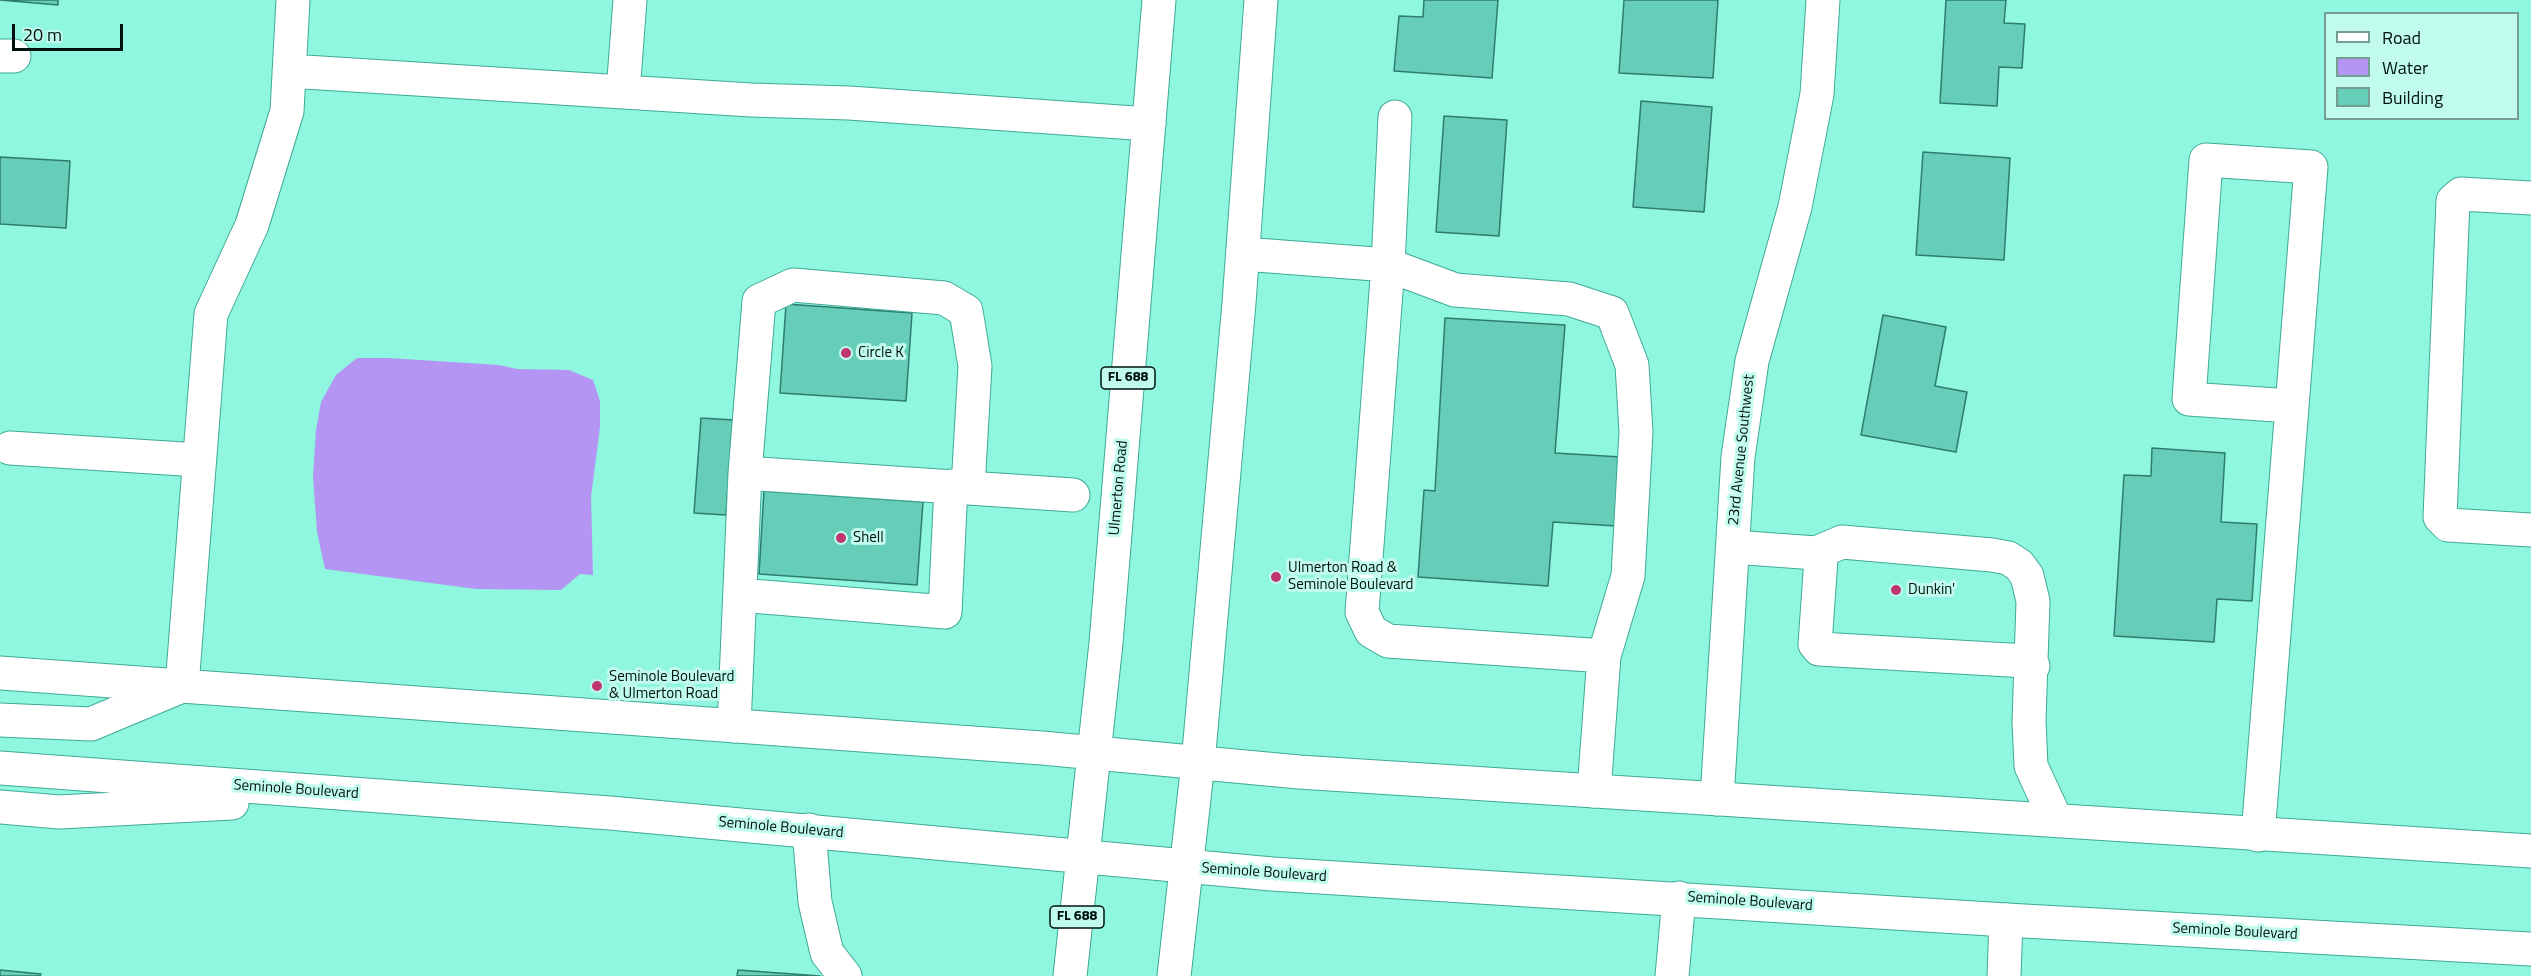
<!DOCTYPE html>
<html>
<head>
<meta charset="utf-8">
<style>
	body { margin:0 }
	#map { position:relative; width:2531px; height:976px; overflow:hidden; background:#8ff6e0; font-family:"Titillium Web",sans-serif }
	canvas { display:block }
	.legend { position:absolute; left:2324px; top:12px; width:195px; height:108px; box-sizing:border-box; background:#c1fbed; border:2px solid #749d93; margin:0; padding:8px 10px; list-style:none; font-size:18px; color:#00110d }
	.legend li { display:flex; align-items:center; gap:12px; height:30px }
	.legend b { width:30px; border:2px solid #749d93 }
	.scale { position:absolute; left:12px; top:24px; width:111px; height:27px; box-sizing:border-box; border:3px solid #00110d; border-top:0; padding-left:8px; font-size:18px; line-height:21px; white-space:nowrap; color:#00110d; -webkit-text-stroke:4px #c1fbed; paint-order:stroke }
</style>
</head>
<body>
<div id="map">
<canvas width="2531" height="976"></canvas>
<ul class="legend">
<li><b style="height:8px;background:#fff"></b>Road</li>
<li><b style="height:16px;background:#b495f3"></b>Water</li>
<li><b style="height:16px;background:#66cdb8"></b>Building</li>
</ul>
<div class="scale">20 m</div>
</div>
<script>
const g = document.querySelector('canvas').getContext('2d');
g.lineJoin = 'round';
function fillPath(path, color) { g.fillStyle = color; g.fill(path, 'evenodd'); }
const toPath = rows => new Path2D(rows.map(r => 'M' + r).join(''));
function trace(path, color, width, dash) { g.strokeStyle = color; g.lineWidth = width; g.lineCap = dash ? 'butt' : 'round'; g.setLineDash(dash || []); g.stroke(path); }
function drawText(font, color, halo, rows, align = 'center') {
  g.font = font + ' "Titillium Web",sans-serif'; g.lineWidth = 6; g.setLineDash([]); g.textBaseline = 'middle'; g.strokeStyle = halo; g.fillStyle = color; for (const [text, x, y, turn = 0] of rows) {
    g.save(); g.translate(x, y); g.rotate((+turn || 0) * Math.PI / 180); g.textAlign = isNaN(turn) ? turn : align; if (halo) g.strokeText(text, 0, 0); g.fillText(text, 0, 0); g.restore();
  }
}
fillPath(toPath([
	[357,358,388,358,499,365,517,369,569,370,593,380,600,401,600,427,591,497,593,575,580,574,561,590,476,589,325,569,317,532,313,477,316,430,321,402,336,375]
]), '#b495f3');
const building = toPath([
	[0,0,58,0,58,5,0,0],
	[1424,0,1498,0,1492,78,1394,71,1399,16,1423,17,1424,0],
	[1624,0,1718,0,1713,78,1619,73,1624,0],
	[1946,0,2006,0,2004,23,2025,24,2022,68,1999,67,1997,106,1940,103,1946,0],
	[1641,101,1712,107,1704,212,1633,207,1641,101],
	[1444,116,1507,120,1499,236,1436,232,1444,116],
	[1923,152,2010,158,2004,260,1916,255,1923,152],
	[0,157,70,161,66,228,0,224,0,157],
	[786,304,912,313,906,401,780,393,786,304],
	[1883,315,1946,327,1935,386,1967,392,1956,452,1861,435,1883,315],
	[1445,318,1565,325,1555,453,1621,457,1616,526,1553,522,1548,586,1418,577,1424,490,1435,491,1445,318],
	[701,418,733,420,726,515,694,513,701,418],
	[2152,448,2225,453,2221,522,2257,524,2252,601,2217,599,2214,642,2114,636,2124,475,2151,476,2152,448],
	[764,491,923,502,917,585,759,574,764,491],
	[0,970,41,974,40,976,0,976,0,970],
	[738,970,820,976,737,976,738,970]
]);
fillPath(building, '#66cdb8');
trace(building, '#2d7d6e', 1.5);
const minor = toPath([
	[0,56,14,56],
	[289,71,751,100,849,103,1149,124],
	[623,92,630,0],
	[1395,117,1388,265,1455,290,1569,299,1612,313,1632,365,1636,432,1628,576,1604,656],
	[2531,198,2461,194,2453,201,2440,517,2448,525,2531,530],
	[1243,254,1388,265,1362,612,1371,631,1388,641,1604,656,1594,791],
	[10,448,199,460],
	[745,473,759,301,793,285,944,298,966,311,975,366,968,487],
	[1733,547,1816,553,1821,559,1815,644,1819,649,2027,661,2033,666],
	[1816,553,1842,542,1992,555,2008,558,2019,565,2027,576,2033,601,2029,721,2031,766,2056,820],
	[740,595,945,612,951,486],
	[182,686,211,314,252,225,287,111,293,0],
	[734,726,745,473,1073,495],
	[1717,799,1738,457,1752,361,1795,207,1817,94,1823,0],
	[809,830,815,902,827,953,845,976],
	[2258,835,2311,167,2206,160,2189,399,2291,406],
	[1672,976,1679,898],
	[2004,976,2006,920]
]);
const major = toPath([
	[0,673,1042,748,1299,772,2531,851],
	[0,720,91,724,177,688],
	[0,768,610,813,1272,874,2006,920,2531,949],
	[0,807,59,812,232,803],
	[1070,976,1106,643,1159,0],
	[1174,976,1198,763,1239,303,1261,0]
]);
trace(minor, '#3faa96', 35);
trace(major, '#3faa96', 35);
trace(minor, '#fff', 33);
trace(major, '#fff', 33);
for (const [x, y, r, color] of [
	[846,353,6,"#be3571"],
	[841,538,6,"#be3571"],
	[1276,577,6,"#be3571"],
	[1896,590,6,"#be3571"],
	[597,686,6,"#be3571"]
]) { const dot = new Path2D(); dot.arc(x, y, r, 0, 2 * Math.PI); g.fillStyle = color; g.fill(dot); trace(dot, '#c1fbed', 2); }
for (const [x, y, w] of [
	[1128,378,54],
	[1077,917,54]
]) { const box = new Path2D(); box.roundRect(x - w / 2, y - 11, w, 22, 4.5); g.fillStyle = '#c1fbed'; g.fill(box); trace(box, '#00110d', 1.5); }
drawText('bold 14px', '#00110d', null, [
	["FL 688",1128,378],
	["FL 688",1077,917]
]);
drawText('15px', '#00110d', '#c1fbed', [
	["Circle K",858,353],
	["Shell",853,538],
	["Ulmerton Road &",1288,568],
	["Seminole Boulevard",1288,585],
	["Dunkin'",1908,590],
	["Seminole Boulevard",609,677],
	["& Ulmerton Road",609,694]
], 'left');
drawText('15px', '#00110d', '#c1fbed', [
	["23rd Avenue Southwest",1742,450,-84],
	["Ulmerton Road",1119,488,-85],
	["Seminole Boulevard",296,790,4],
	["Seminole Boulevard",781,828,5],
	["Seminole Boulevard",1264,873,4],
	["Seminole Boulevard",1750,902,4],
	["Seminole Boulevard",2235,932,3]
]);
</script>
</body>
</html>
